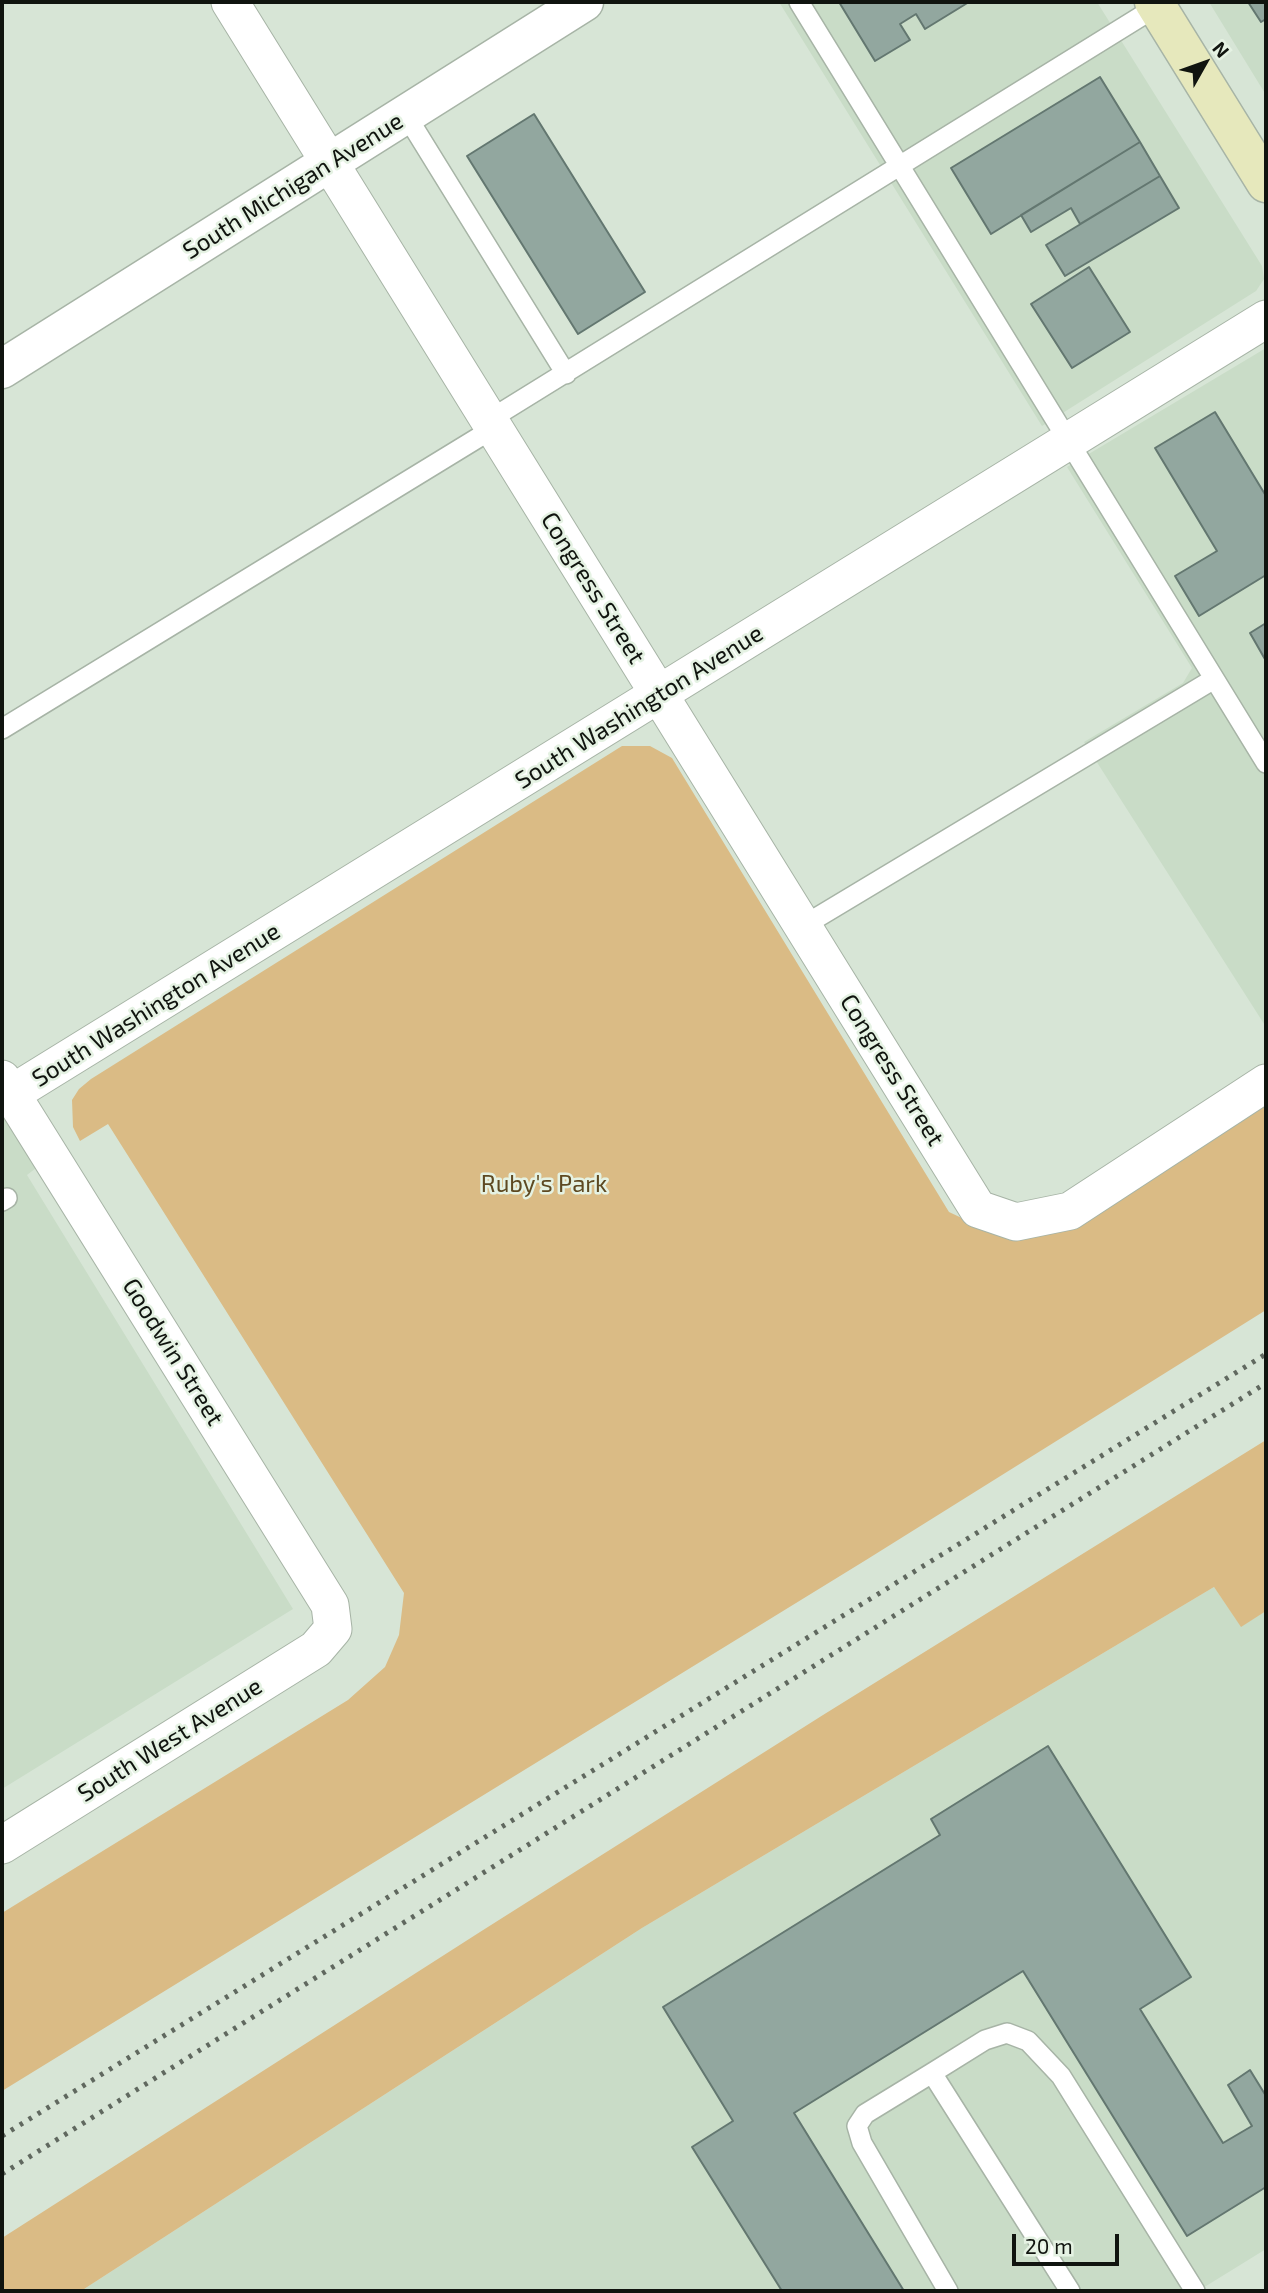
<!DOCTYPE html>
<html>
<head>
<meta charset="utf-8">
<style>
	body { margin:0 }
	#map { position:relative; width:1268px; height:2293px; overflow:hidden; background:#d7e5d6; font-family:"Exo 2",sans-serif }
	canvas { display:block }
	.frame { position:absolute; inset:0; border:4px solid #10140f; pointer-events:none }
	.north { position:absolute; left:1170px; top:28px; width:70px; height:70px; -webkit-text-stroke:5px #e5f2e3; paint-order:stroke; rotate:50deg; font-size:19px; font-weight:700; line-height:28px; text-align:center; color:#10140f }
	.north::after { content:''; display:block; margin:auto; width:24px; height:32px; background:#10140f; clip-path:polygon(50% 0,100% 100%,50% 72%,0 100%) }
	.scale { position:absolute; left:1012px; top:2234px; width:107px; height:32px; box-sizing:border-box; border:4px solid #10140f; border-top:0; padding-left:9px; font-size:21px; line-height:24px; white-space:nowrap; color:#10140f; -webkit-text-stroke:5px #e5f2e3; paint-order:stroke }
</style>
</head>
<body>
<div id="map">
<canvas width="1268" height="2293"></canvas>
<div class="frame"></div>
<div class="north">N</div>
<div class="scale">20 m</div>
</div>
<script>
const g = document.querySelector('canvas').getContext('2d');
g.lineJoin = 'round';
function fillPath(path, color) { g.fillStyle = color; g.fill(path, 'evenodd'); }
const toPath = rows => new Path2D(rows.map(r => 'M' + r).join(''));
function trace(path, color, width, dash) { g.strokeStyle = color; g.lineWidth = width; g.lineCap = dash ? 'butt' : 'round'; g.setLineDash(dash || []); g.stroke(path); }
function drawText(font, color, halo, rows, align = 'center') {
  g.font = font + ' "Exo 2",sans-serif'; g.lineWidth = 5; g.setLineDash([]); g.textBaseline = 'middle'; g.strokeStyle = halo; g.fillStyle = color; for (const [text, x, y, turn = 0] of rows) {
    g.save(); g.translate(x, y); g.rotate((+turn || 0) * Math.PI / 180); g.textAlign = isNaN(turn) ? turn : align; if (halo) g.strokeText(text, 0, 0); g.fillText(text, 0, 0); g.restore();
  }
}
fillPath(toPath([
	[779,2,1097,2,1262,266,1264,279,1256,291,1042,426],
	[1209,2,1266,2,1266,95],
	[1266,348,1266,1027,1084,742,1183,683,1192,668,1067,467],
	[2,1104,40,1165,27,1175,293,1609,2,1789],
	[1214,1587,1241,1626,1266,1611,1266,2249,1198,2291,81,2291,642,1928]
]), '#c9dcc7');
fillPath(toPath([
	[622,746,650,746,672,758,949,1212,1002,1237,1029,1238,1266,1102,1266,1310,866,1560,2,2091,2,1913,348,1700,385,1667,399,1635,404,1593,108,1124,80,1141,73,1127,72,1100,79,1089,91,1079],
	[1266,1440,1266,1611,1241,1627,1214,1587,642,1928,81,2291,2,2291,2,2238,480,1932,823,1715]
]), '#dabb85');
const building = toPath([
	[839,2,969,2,925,29,916,14,900,24,910,40,875,61,839,2],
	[1248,2,1266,2,1266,19,1261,22,1248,2],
	[1100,77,1140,142,991,234,951,168,1100,77],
	[534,114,645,292,578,334,467,156,534,114],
	[1140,142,1160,176,1080,224,1071,208,1031,232,1021,215,1140,142],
	[1160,176,1179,208,1065,276,1046,245,1160,176],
	[1089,267,1130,332,1072,368,1031,304,1089,267],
	[1215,412,1266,496,1266,575,1199,616,1175,576,1217,551,1155,448,1215,412],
	[1266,623,1266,661,1250,633,1266,623],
	[1048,1746,1191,1977,1140,2009,1223,2143,1252,2126,1228,2085,1250,2070,1266,2096,1266,2187,1187,2236,1023,1971,794,2113,904,2291,782,2291,692,2147,733,2121,663,2007,940,1835,931,1819,1048,1746]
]);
fillPath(building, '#92a79f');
trace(building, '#637770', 2);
const service = toPath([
	[799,2,1266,763],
	[406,115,566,374],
	[489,420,1161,4],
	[2,729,494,428],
	[803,926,1214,679],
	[2,1201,7,1198],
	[932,2073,1070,2291],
	[948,2291,862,2143,857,2126,865,2114,932,2073,985,2040,1007,2033,1028,2041,1061,2076,1195,2291]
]);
const minor = toPath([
	[230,2,978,1209,1016,1222,1070,1211,1266,1083],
	[2,1079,330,1605,333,1629,316,1649,2,1845],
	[11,1094,1266,319]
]);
const tertiary = toPath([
	[2,369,584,2]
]);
const secondary = toPath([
	[1154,2,1266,183]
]);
trace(service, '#a7b4a6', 22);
trace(minor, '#a7b4a6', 39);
trace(tertiary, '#a7b4a6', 41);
trace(secondary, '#a7b4a6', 41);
trace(service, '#fff', 19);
trace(minor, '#fff', 37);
trace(tertiary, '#fff', 38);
trace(secondary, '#e6e8bc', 38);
trace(toPath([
	[2,2136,1266,1354],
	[2,2174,1266,1383]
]), '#60685f', 5, [3.5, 7]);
drawText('24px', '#10140f', '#e5f2e3', [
	["South Michigan Avenue",293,186,-32],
	["Congress Street",593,588,58],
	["South Washington Avenue",639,707,-32],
	["South Washington Avenue",156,1005,-32],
	["Congress Street",892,1070,58],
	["Goodwin Street",173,1352,58],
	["South West Avenue",170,1740,-32]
]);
drawText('24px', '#5e4921', '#e5f2e3', [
	["Ruby's Park",544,1184]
]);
</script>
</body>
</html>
